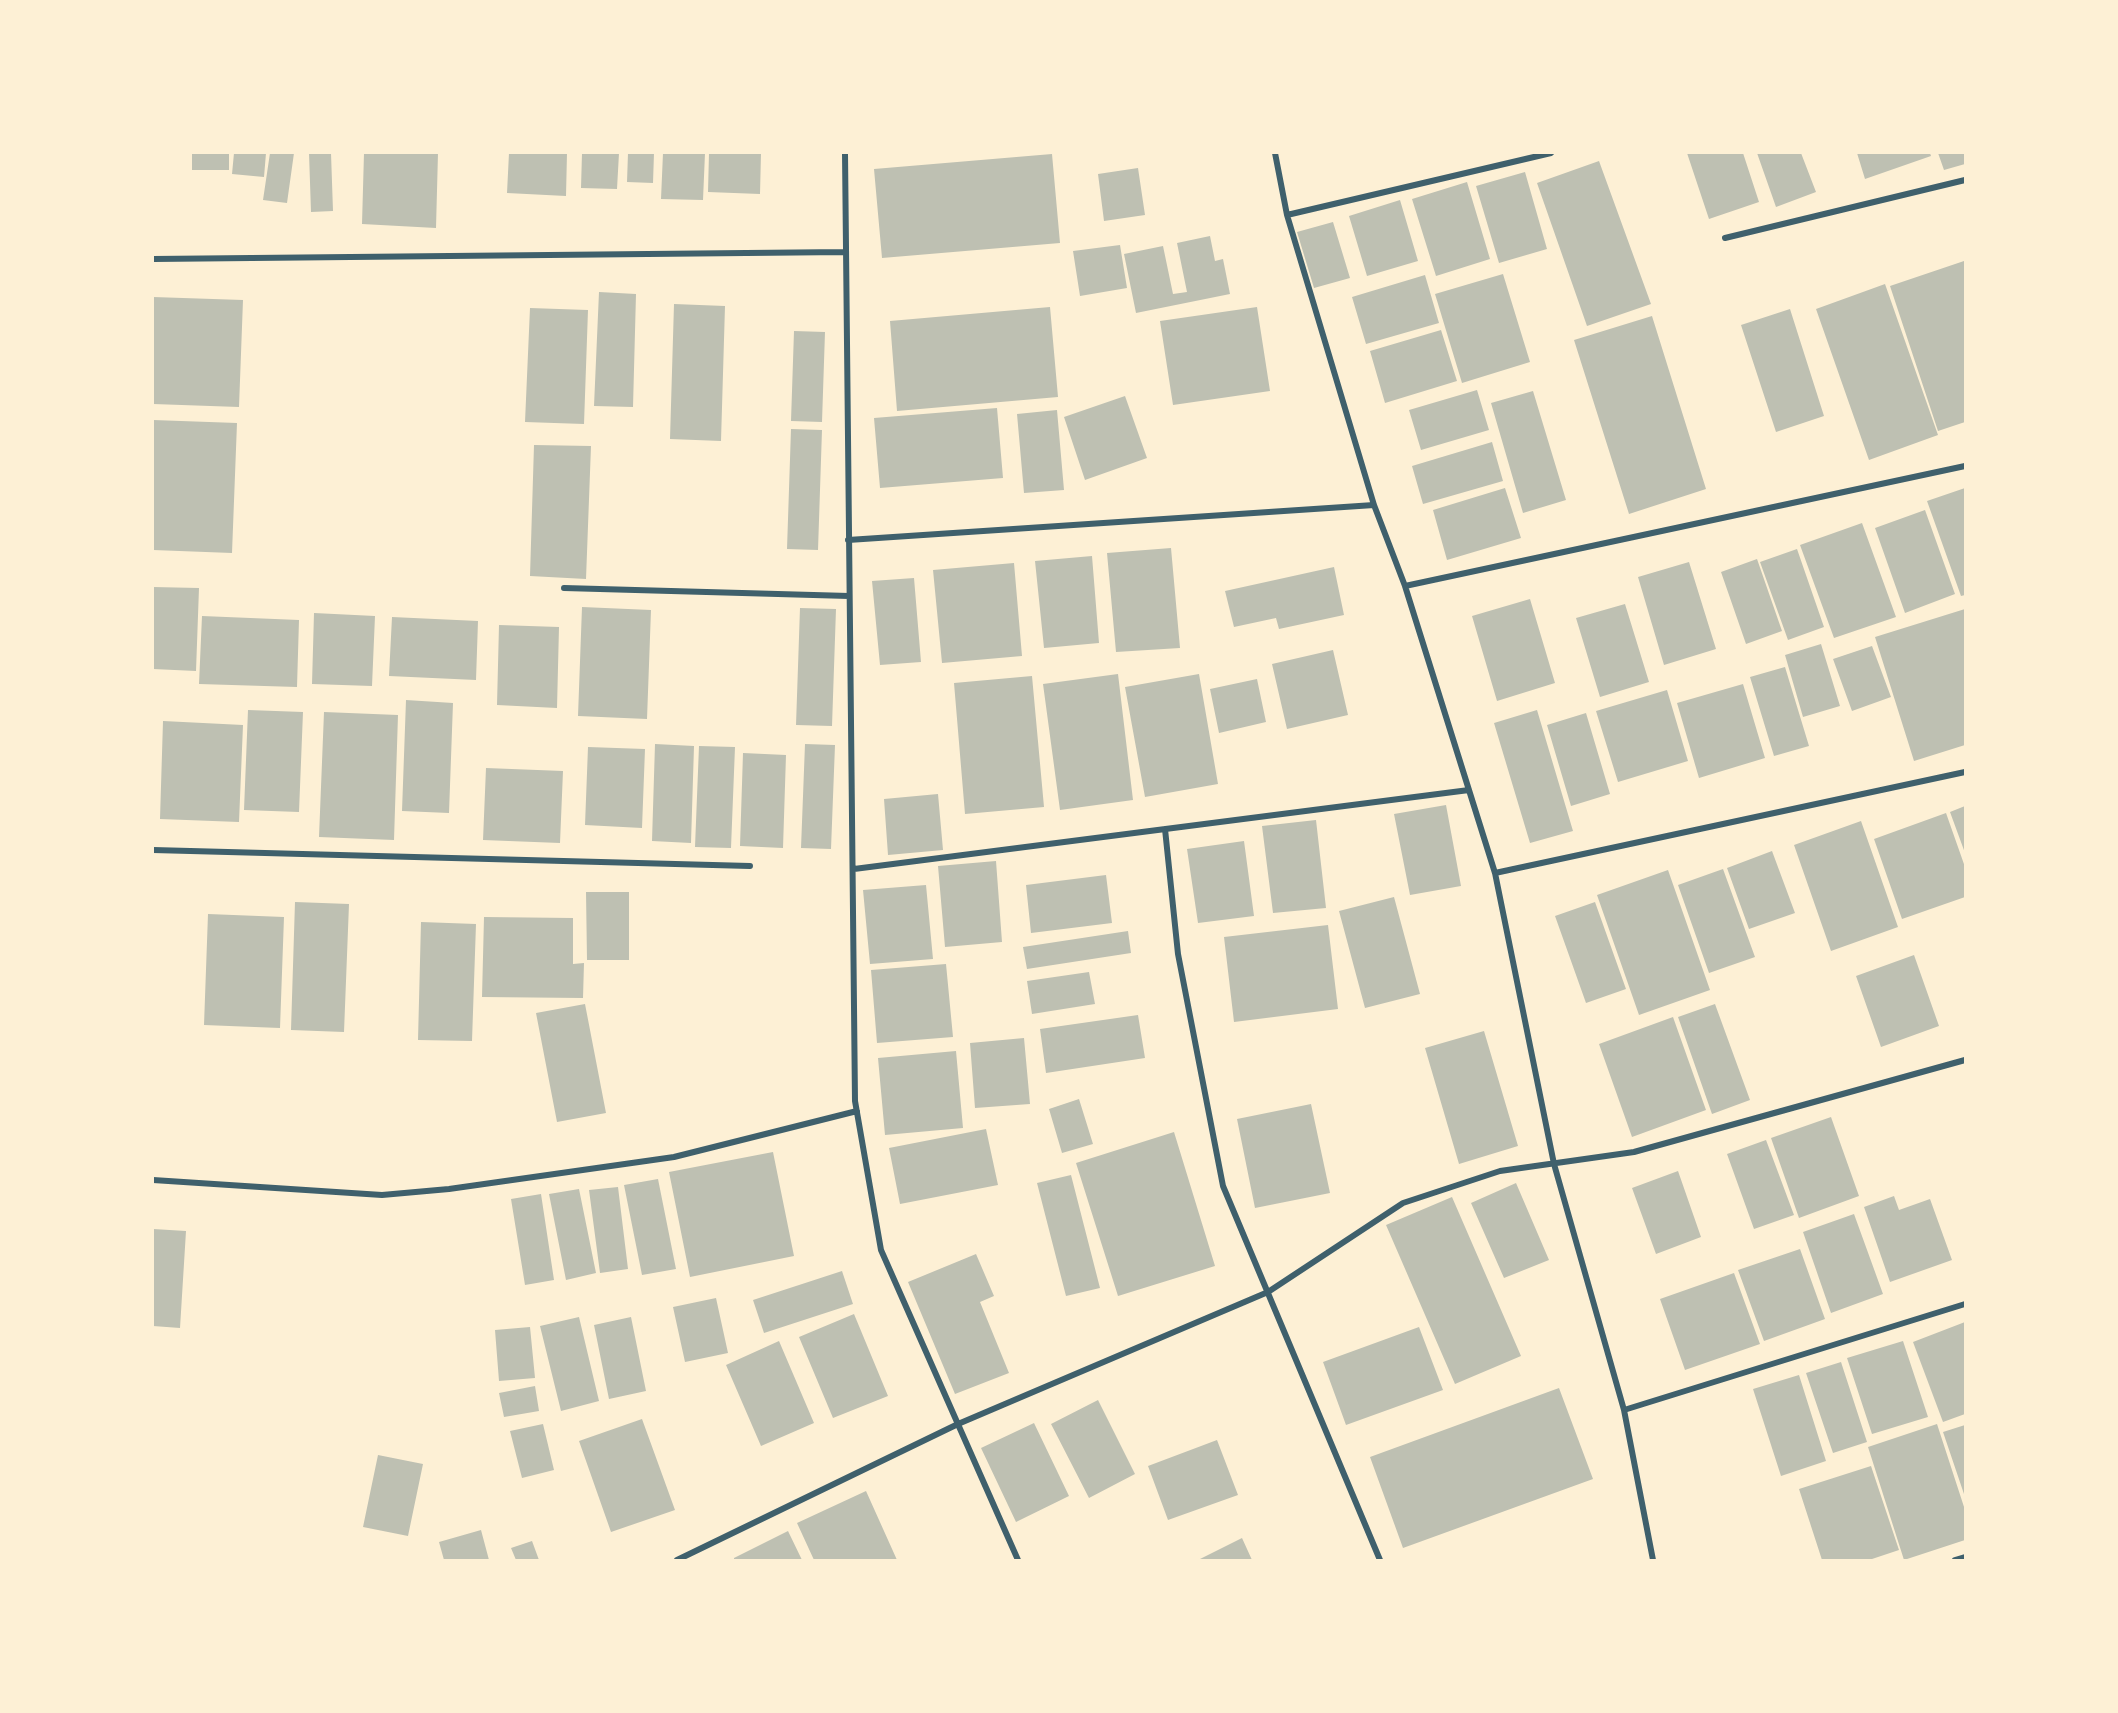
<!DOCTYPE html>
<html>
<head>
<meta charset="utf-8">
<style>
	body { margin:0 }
	#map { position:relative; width:2118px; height:1713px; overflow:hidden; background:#fdf0d5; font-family:"Work Sans",sans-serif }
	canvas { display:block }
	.frame { position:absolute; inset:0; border:154px solid #fdf0d5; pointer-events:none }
</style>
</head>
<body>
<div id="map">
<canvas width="2118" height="1713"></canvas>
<div class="frame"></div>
</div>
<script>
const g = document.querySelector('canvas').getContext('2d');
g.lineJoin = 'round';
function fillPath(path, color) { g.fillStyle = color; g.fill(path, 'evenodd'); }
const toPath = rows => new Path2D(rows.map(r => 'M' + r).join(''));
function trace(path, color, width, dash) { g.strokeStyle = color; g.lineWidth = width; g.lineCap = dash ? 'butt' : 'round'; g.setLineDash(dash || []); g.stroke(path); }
fillPath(toPath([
	[192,153,229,153,229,170,192,170],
	[234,153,266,153,264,177,232,174],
	[270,153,294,153,287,203,263,200],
	[309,153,331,153,333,211,311,212],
	[364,153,438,153,436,228,362,224],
	[509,153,567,153,566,196,507,193],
	[582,153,619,153,617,189,581,188],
	[628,153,654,153,653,183,627,182],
	[663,153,705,153,703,200,661,199],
	[709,153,761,153,760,194,708,192],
	[1687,153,1743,153,1759,202,1709,219],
	[1757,153,1801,153,1816,192,1776,207],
	[1857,153,1930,153,1931,156,1865,179],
	[1938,153,1965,153,1965,164,1944,170],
	[1052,154,1060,243,882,258,874,169],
	[1599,161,1651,304,1587,326,1537,183],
	[1138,168,1145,215,1104,221,1098,174],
	[1525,172,1547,249,1499,263,1476,186],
	[1467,182,1490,259,1436,276,1412,199],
	[1400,200,1418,261,1367,276,1349,216],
	[1333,222,1350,278,1314,288,1297,232],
	[1210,236,1215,261,1223,259,1230,294,1136,313,1124,254,1163,246,1173,294,1187,292,1177,243],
	[1120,245,1127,288,1080,296,1073,251],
	[1964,261,1965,422,1938,431,1890,286],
	[1503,274,1530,362,1462,383,1435,294],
	[1425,275,1439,323,1366,344,1352,297],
	[1885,284,1938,435,1869,460,1816,309],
	[599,292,636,294,633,407,594,406],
	[153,297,243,300,239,407,153,404],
	[674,304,725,306,721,441,670,439],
	[1050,307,1058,397,897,411,890,321],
	[1257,307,1270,391,1173,405,1160,321],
	[530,308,588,310,584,424,525,422],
	[1790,309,1824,416,1776,432,1741,325],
	[1652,316,1706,489,1629,514,1574,340],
	[1441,330,1457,381,1385,403,1370,351],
	[794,331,825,332,822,422,791,421],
	[1477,390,1489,430,1421,450,1409,410],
	[1533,391,1566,500,1523,513,1491,403],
	[1125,396,1147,458,1085,480,1064,417],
	[997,408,1003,478,880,488,874,418],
	[1057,410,1064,490,1024,493,1017,414],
	[153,420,237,423,232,553,153,550],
	[791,429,822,430,818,550,787,549],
	[1492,442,1503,481,1423,504,1412,466],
	[534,445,591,446,586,579,530,576],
	[1505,488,1521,538,1447,560,1433,510],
	[1965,488,1965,595,1961,596,1927,501],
	[1925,510,1955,594,1905,613,1875,528],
	[1862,523,1896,617,1834,638,1800,545],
	[1171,548,1180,648,1116,652,1107,553],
	[1797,549,1824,627,1788,640,1760,562],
	[1092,556,1099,643,1044,648,1035,561],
	[1757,559,1782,631,1746,644,1721,572],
	[1689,562,1716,649,1664,665,1638,577],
	[1014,563,1022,656,942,663,933,570],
	[1334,567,1344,615,1279,629,1276,618,1234,627,1225,591],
	[914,578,921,662,880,665,872,581],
	[153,587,199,588,196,671,153,669],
	[1530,599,1555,683,1497,701,1472,616],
	[1625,604,1649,682,1600,697,1576,618],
	[582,607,651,610,647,719,578,716],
	[800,608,836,609,832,726,796,725],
	[1965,609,1965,745,1914,761,1875,637],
	[314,613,375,616,372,686,312,684],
	[202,616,299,620,297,687,199,684],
	[392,617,478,621,476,680,389,676],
	[499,625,559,627,557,708,497,705],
	[1821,644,1840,706,1803,717,1785,655],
	[1872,646,1891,697,1852,711,1833,659],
	[1333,650,1348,715,1287,729,1272,664],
	[1785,667,1809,746,1774,756,1750,677],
	[1118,674,1133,800,1060,810,1043,684],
	[1199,674,1218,784,1145,797,1125,687],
	[1032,676,1044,807,965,814,954,683],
	[1257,679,1266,722,1219,733,1210,689],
	[1743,684,1765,758,1699,778,1677,703],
	[1667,690,1688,761,1618,782,1596,711],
	[406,700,453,703,449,813,402,811],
	[248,710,303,712,299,812,244,810],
	[1537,710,1573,831,1530,843,1494,723],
	[324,712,398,715,394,840,319,837],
	[1586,713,1610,794,1571,806,1547,725],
	[163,721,243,725,239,822,160,819],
	[655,744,694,746,691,843,652,841],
	[805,744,835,745,831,849,801,848],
	[699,746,735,747,731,848,695,847],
	[588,747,645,749,642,828,585,825],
	[743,753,786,755,783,848,740,846],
	[486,768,563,771,560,843,483,840],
	[938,794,943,850,888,855,884,799],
	[1446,805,1461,886,1410,895,1394,814],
	[1965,806,1965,853,1950,812],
	[1946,813,1965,867,1965,897,1902,919,1874,839],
	[1316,820,1326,908,1273,913,1262,826],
	[1861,821,1898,927,1831,951,1794,845],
	[1244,841,1254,916,1198,923,1187,849],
	[1772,851,1795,913,1749,929,1727,868],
	[996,861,1002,942,945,947,938,866],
	[1723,869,1755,957,1709,973,1678,885],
	[1668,870,1710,990,1639,1015,1597,895],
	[1106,875,1112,923,1031,933,1026,885],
	[926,885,933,959,870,964,863,890],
	[586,892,629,892,629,960,587,960],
	[1394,897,1420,994,1365,1008,1339,911],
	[295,902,349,904,344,1032,291,1030],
	[1595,902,1626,989,1586,1003,1555,916],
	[208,914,284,917,280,1028,204,1025],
	[484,917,573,918,573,964,584,963,583,998,482,997],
	[421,922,476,924,472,1041,418,1040],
	[1328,925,1338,1009,1234,1022,1224,937],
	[1128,931,1131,953,1027,969,1023,947],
	[1914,955,1939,1026,1881,1047,1856,976],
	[946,964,953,1037,877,1043,871,970],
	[1089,972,1095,1004,1032,1014,1027,981],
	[585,1004,606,1113,557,1122,536,1013],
	[1715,1004,1750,1100,1712,1114,1678,1017],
	[1138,1015,1145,1058,1046,1073,1040,1029],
	[1673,1017,1706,1110,1632,1137,1599,1044],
	[1484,1031,1518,1146,1459,1164,1425,1048],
	[1024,1038,1030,1104,975,1108,970,1043],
	[956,1051,963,1128,885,1135,878,1058],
	[1079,1099,1093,1144,1062,1153,1049,1109],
	[1311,1104,1330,1193,1255,1208,1237,1119],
	[1831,1117,1859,1196,1799,1218,1771,1138],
	[986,1129,998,1185,900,1204,889,1148],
	[1174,1132,1215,1266,1118,1296,1076,1163],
	[1766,1140,1794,1215,1754,1229,1727,1154],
	[773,1152,794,1256,690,1277,669,1172],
	[1678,1171,1701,1237,1656,1254,1632,1188],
	[1071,1175,1100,1288,1066,1296,1037,1183],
	[658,1179,676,1269,642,1275,624,1185],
	[1516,1183,1549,1260,1504,1278,1471,1203],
	[618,1187,628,1269,600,1273,589,1190],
	[579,1189,596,1273,566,1280,549,1194],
	[541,1194,554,1280,525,1285,511,1199],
	[1894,1196,1899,1210,1930,1199,1952,1260,1890,1282,1864,1207],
	[1452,1197,1521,1356,1455,1384,1386,1225],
	[1854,1214,1883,1294,1831,1313,1803,1232],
	[153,1229,186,1231,180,1328,153,1326],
	[1800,1249,1825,1319,1764,1341,1738,1270],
	[976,1254,994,1296,980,1302,1009,1373,955,1394,908,1282],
	[842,1271,853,1304,764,1333,753,1300],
	[1734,1273,1760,1344,1685,1370,1660,1299],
	[716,1298,728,1353,685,1362,673,1307],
	[854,1314,888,1396,833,1418,799,1337],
	[579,1317,599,1401,561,1411,540,1326],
	[631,1317,646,1391,609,1399,594,1325],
	[1965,1322,1965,1414,1943,1422,1913,1342],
	[530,1327,535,1378,499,1381,495,1330],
	[1419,1327,1443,1390,1346,1425,1323,1362],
	[779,1341,814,1423,761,1446,726,1365],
	[1903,1341,1928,1417,1872,1434,1847,1358],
	[1841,1362,1867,1442,1833,1453,1806,1373],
	[1799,1375,1826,1461,1781,1476,1753,1389],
	[535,1386,539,1411,504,1417,499,1393],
	[1559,1388,1593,1479,1403,1548,1370,1457],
	[1098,1400,1135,1474,1089,1498,1051,1424],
	[642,1419,675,1510,611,1532,579,1441],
	[1034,1423,1069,1496,1016,1522,981,1448],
	[543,1424,554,1470,522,1478,510,1431],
	[1937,1424,1965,1510,1965,1540,1904,1560,1868,1447],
	[1965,1425,1965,1497,1943,1432],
	[1217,1440,1238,1495,1168,1520,1148,1466],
	[378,1455,423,1464,408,1536,363,1527],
	[1871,1466,1899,1550,1869,1560,1822,1560,1799,1489],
	[866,1491,897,1560,814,1560,797,1523],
	[481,1530,489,1560,444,1560,439,1542],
	[788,1531,802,1560,734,1560,734,1558],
	[1242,1538,1252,1560,1198,1560],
	[532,1541,539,1560,516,1560,511,1548]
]), '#bec0b2');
trace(toPath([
	[845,153,855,1101,881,1250,1018,1560],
	[1275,153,1287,215,1374,505,1405,586,1495,873,1554,1164,1624,1410,1653,1560],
	[1287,215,1551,153],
	[1725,238,1965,180],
	[153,259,845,252],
	[848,540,1374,505],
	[1405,586,1965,466],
	[564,588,849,596],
	[1165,829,1178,954,1223,1186,1380,1560],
	[153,850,750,866],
	[854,869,1469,790],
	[1495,873,1965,772],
	[153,1180,382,1195,449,1189,674,1157,857,1111],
	[1624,1410,1965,1304],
	[677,1560,958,1424,1268,1292,1403,1203,1500,1171,1634,1152,1965,1060],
	[1955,1560,1965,1557]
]), '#3f606c', 6);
</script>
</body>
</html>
